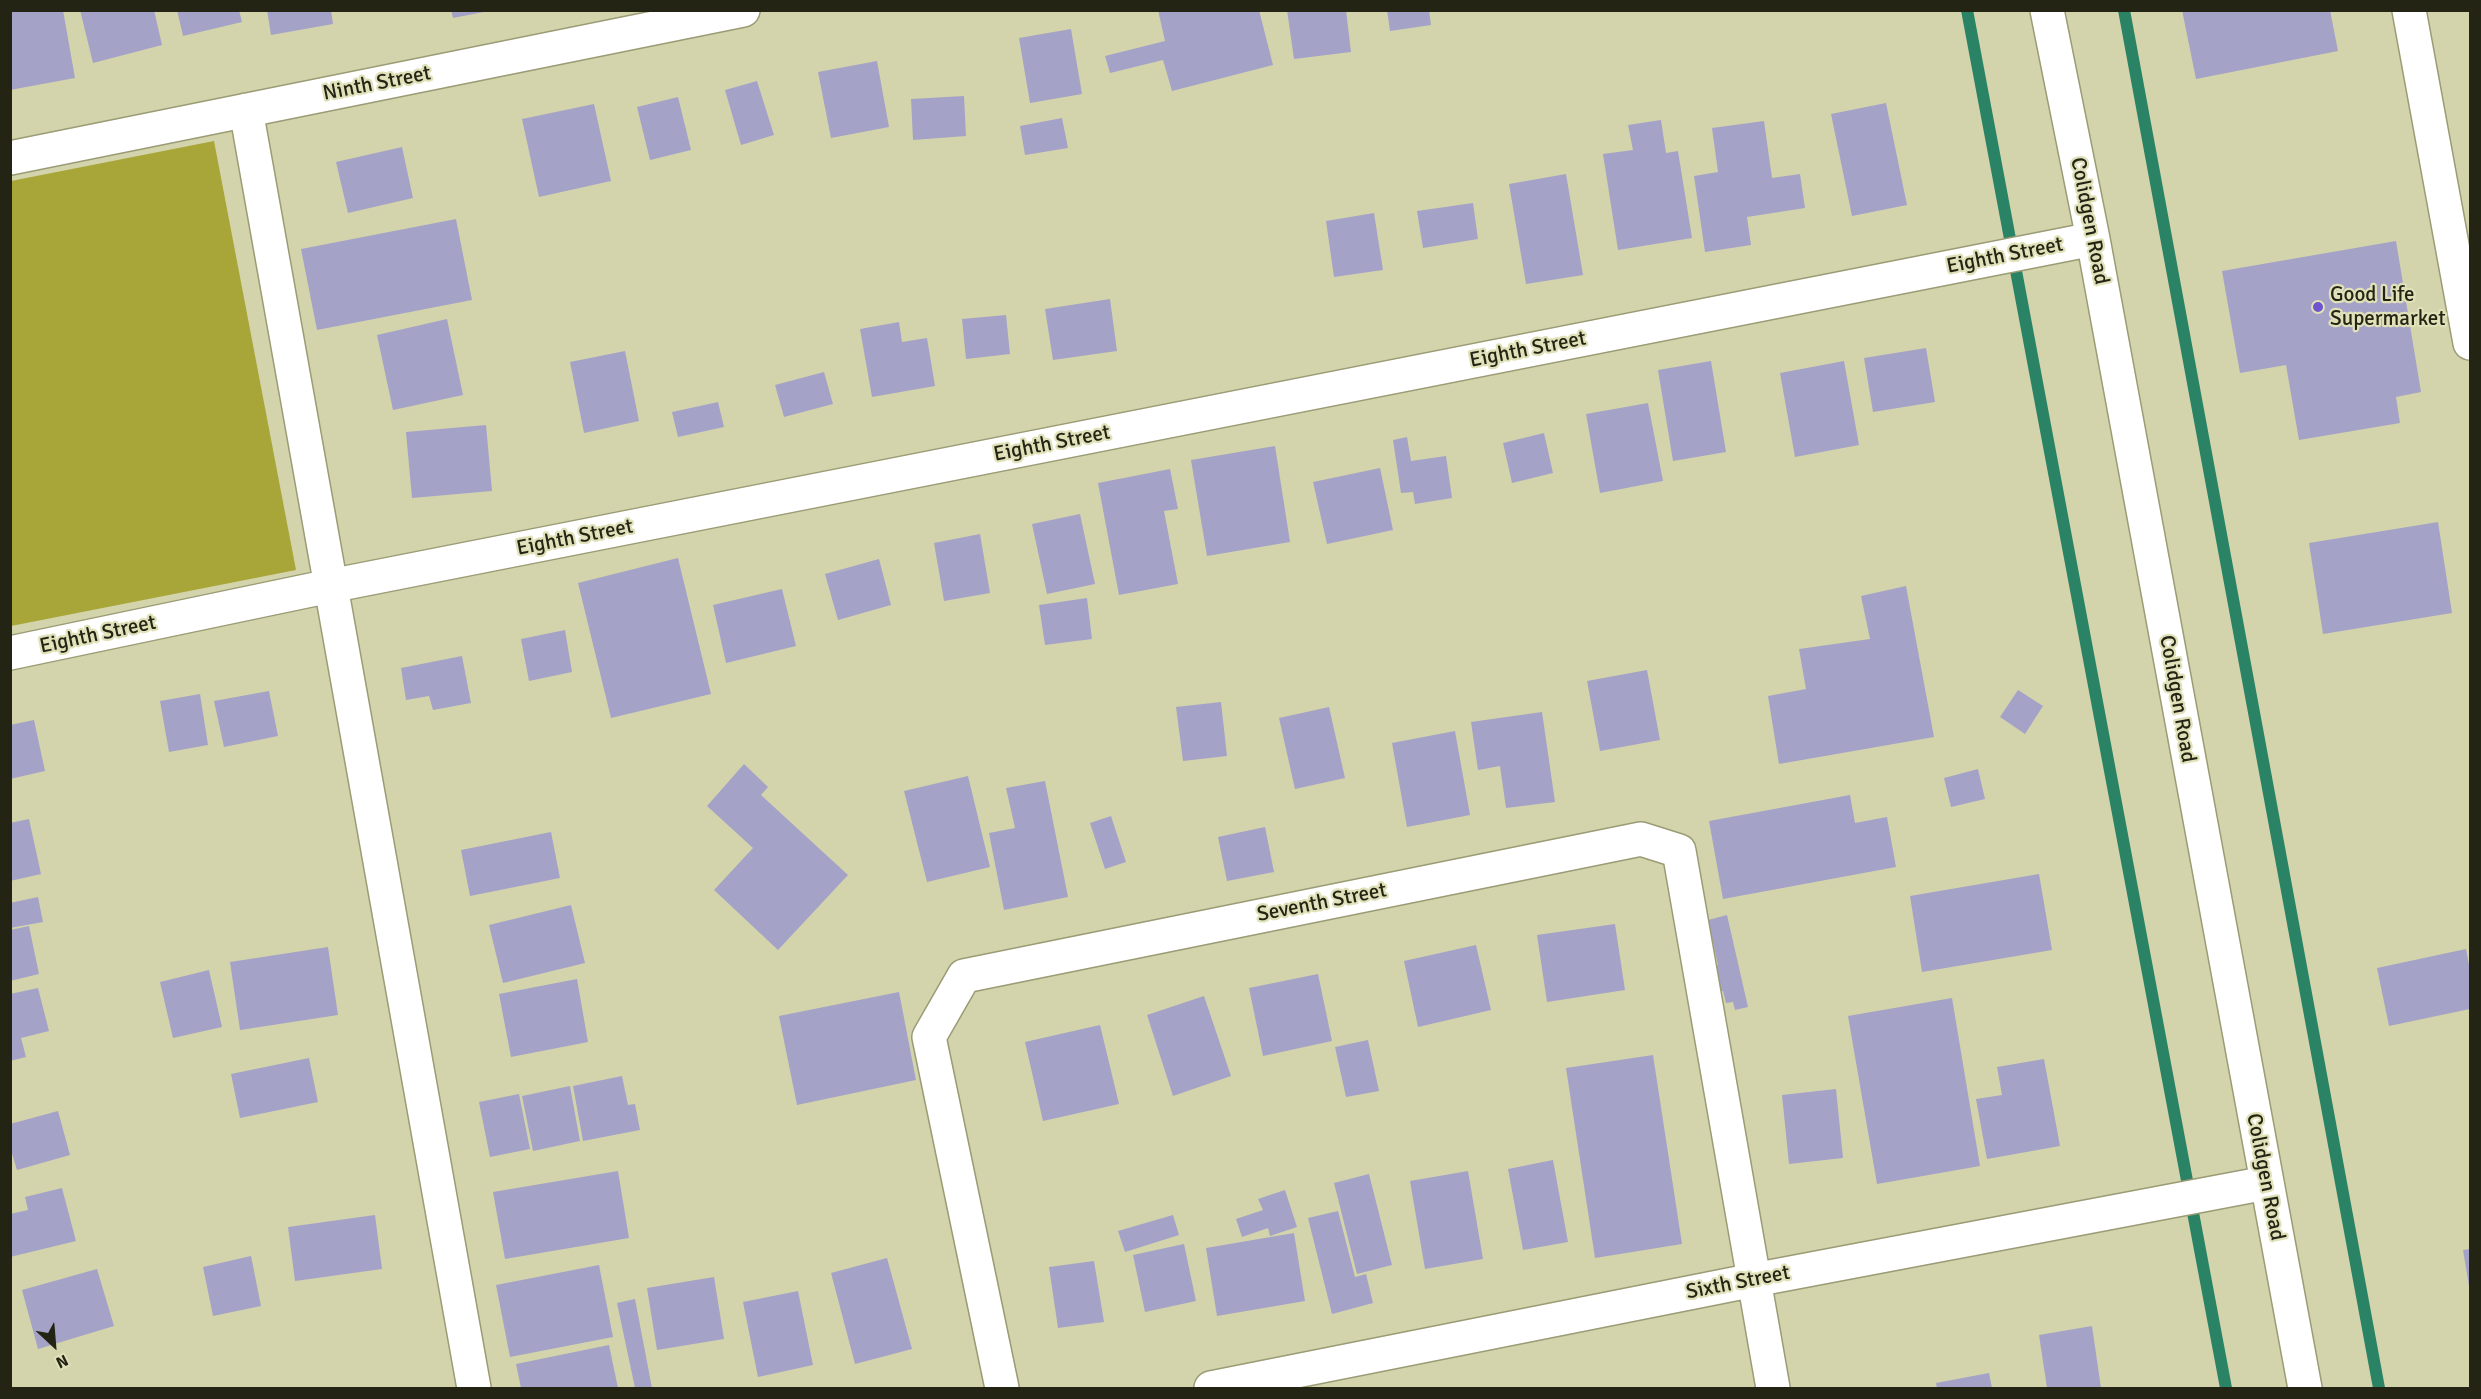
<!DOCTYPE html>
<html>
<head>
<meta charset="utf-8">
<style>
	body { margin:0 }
	#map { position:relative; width:2481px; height:1399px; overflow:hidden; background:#d3d4ac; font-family:Signika,sans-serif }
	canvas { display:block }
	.frame { position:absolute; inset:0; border:12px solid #242415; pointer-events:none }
	.north { position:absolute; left:24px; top:1315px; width:60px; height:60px; -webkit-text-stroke:4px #e0e1b9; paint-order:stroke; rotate:154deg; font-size:16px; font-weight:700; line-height:24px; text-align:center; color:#242415 }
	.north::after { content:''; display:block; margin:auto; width:21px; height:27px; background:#242415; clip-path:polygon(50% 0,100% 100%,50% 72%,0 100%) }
</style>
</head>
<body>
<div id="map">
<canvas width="2481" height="1399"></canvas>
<div class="frame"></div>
<div class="north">N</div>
</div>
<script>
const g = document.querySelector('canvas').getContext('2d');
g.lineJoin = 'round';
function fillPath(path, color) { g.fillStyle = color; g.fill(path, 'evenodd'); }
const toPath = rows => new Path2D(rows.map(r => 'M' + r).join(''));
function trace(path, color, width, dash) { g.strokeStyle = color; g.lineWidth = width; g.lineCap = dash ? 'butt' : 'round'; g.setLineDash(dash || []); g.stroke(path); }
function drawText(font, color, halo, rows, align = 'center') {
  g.font = font + ' Signika,sans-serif'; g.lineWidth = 4.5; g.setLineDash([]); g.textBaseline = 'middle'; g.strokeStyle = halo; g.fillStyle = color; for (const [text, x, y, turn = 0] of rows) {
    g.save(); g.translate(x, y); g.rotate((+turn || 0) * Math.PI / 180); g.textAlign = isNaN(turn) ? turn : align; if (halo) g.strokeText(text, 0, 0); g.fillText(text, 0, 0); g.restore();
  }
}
fillPath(toPath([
	[214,141,296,570,11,626,11,181]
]), '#a8a639');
trace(toPath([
	[1967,10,2226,1388],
	[2124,10,2379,1388]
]), '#2b8365', 12);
fillPath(toPath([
	[10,10,63,10,75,78,10,90],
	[80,10,154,10,162,45,93,63],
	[177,10,239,10,242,22,183,36],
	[267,10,331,10,333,24,271,35],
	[451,10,484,10,484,12,453,18],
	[1158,10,1259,10,1273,65,1172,91,1163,60,1110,73,1105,56,1165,41],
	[1287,10,1346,10,1351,52,1294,59],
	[1387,10,1429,10,1431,25,1390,31],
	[2182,10,2330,10,2338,51,2196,79],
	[1071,29,1082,94,1030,103,1019,38],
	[877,61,889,127,831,138,818,72],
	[757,81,774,135,741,145,725,90],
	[964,96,966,136,913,140,911,99],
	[678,97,691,150,650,160,637,107],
	[1886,103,1907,205,1852,216,1831,114],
	[594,104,611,181,539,197,522,119],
	[1062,118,1068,148,1025,155,1020,126],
	[1661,120,1666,153,1678,151,1692,238,1618,250,1603,154,1633,150,1628,125],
	[1764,121,1772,178,1800,174,1805,208,1747,217,1751,245,1705,252,1694,176,1718,172,1712,128],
	[402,147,413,198,348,213,336,162],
	[1566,174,1583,275,1526,284,1509,184],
	[1473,203,1478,239,1423,248,1417,211],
	[1374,213,1383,270,1334,277,1326,221],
	[456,219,472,300,317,330,301,249],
	[2396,241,2421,392,2396,397,2400,423,2299,440,2286,365,2240,373,2222,271],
	[1110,299,1117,351,1053,360,1045,309],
	[1006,315,1010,354,966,359,962,319],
	[447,319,463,395,393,410,377,335],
	[899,322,902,342,927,338,935,386,872,397,860,329],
	[1926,348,1935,402,1873,412,1864,358],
	[625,351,639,421,584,433,570,362],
	[1711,361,1726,452,1673,461,1658,370],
	[1844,361,1859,445,1795,457,1780,373],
	[824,372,833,404,784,417,775,385],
	[718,402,724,427,678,437,672,412],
	[1648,403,1663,481,1600,493,1586,414],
	[486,425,492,491,412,498,406,432],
	[1544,433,1553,473,1512,483,1503,443],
	[1407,437,1411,461,1446,456,1452,498,1415,504,1413,492,1401,493,1393,440],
	[1275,446,1290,542,1207,556,1191,460],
	[1380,468,1393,530,1327,544,1313,482],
	[1170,469,1178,509,1164,511,1178,584,1119,595,1098,483],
	[1080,514,1095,584,1047,594,1032,524],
	[2438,522,2452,613,2323,634,2309,543],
	[980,534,990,593,944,601,934,543],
	[678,558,711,694,611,718,578,583],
	[879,559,891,605,838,620,825,574],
	[1906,586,1934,737,1779,764,1768,696,1806,689,1799,649,1870,639,1861,596],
	[782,589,796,646,726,663,713,605],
	[1087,598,1092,639,1045,645,1039,605],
	[565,630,572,672,529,681,521,639],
	[462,656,471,703,433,710,429,696,406,700,401,668],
	[1647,670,1660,740,1600,751,1587,681],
	[2018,690,2043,706,2025,734,2000,717],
	[269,691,278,736,224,747,214,701],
	[200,694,208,745,169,752,160,701],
	[1221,702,1227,756,1183,761,1176,707],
	[1329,707,1345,778,1295,789,1279,718],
	[1542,712,1555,802,1506,808,1500,766,1478,770,1471,722],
	[34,720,45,771,10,779,10,725],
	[1455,731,1470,815,1407,827,1392,743],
	[744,764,768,787,761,795,848,875,778,950,714,890,753,848,707,806],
	[1978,769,1985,799,1951,807,1944,778],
	[968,776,990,867,927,882,904,791],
	[1045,781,1068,897,1004,910,989,833,1015,828,1006,788],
	[1850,795,1855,823,1887,817,1896,867,1723,899,1709,821],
	[1111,816,1126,862,1105,869,1090,823],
	[29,819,41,874,10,881,10,823],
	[1265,827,1274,872,1227,881,1218,837],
	[551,832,560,878,470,896,461,850],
	[2039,874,2052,950,1922,972,1910,896],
	[38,897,43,922,10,928,10,903],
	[571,905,585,963,503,983,489,925],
	[1727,915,1748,1007,1735,1010,1733,1002,1726,1003,1723,991,1712,994,1705,968,1718,965,1708,920],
	[1615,924,1625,990,1547,1002,1537,935],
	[29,926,39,974,10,981,10,930],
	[1476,945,1491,1010,1418,1027,1404,961],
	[328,947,338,1015,240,1030,230,962],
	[2466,949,2470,970,2470,1009,2389,1026,2377,968],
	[209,970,222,1027,173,1038,160,982],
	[1318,974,1332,1041,1263,1056,1249,988],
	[577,979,588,1042,511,1057,499,994],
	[38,988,49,1031,21,1038,26,1057,10,1061,10,994],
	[899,992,916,1080,797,1105,779,1016],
	[1204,996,1231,1076,1173,1096,1147,1015],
	[1952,998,1980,1166,1877,1184,1848,1016],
	[1100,1025,1119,1104,1043,1121,1025,1042],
	[1368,1040,1379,1091,1346,1097,1335,1047],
	[1653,1055,1682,1244,1595,1258,1566,1068],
	[309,1058,318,1102,240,1118,231,1074],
	[2044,1059,2060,1146,1987,1159,1976,1099,2002,1095,1997,1067],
	[622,1076,628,1105,635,1104,640,1130,583,1141,573,1086],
	[570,1086,580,1141,533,1151,522,1096],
	[1836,1089,1843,1158,1789,1164,1782,1095],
	[519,1094,530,1149,490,1157,479,1102],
	[58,1111,70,1155,17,1170,10,1147,10,1124],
	[1553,1160,1568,1242,1523,1250,1508,1169],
	[618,1171,629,1238,505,1259,493,1192],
	[1468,1171,1483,1259,1425,1269,1410,1181],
	[1369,1174,1392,1265,1357,1274,1334,1183],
	[62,1188,76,1241,10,1257,10,1214,28,1210,25,1197],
	[1285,1190,1297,1227,1270,1236,1268,1228,1242,1237,1236,1219,1263,1210,1258,1199],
	[1338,1211,1355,1277,1366,1274,1373,1303,1332,1314,1308,1218],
	[375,1215,382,1269,295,1281,288,1227],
	[1173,1215,1179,1235,1125,1252,1118,1231],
	[1294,1233,1305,1301,1217,1316,1206,1248],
	[1184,1244,1196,1301,1145,1312,1133,1255],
	[2470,1249,2470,1286,2469,1286,2463,1250],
	[251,1256,261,1306,213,1316,203,1267],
	[887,1258,912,1349,855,1364,831,1273],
	[1094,1261,1104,1322,1058,1328,1049,1267],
	[599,1265,613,1337,510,1357,496,1285],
	[97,1269,114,1326,38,1349,22,1290],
	[714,1277,724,1339,657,1350,647,1288],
	[798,1291,813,1365,758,1377,743,1302],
	[635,1299,652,1388,635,1388,617,1303],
	[2092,1326,2101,1388,2047,1388,2039,1335],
	[609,1345,618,1388,521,1388,516,1364],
	[1989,1373,1992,1388,1937,1388,1936,1383]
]), '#a5a2c7');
const minor = toPath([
	[2047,10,2093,239,2305,1388],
	[2409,10,2470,343],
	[246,110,474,1388],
	[10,158,743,10],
	[10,653,330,586,2093,239],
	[1002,1388,929,1037,964,976,1641,839,1679,851,1773,1388],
	[1211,1388,1754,1280,2266,1183]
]);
trace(minor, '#9b9b75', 36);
trace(minor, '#fff', 33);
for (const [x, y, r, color] of [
	[2318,307,6,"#6e54ce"]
]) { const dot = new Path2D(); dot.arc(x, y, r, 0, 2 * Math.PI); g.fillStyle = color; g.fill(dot); trace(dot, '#e0e1b9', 2); }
drawText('21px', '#242415', '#e0e1b9', [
	["Ninth Street",377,84,-11],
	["Colidgen Road",2089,221,79],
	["Eighth Street",2005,256,-11],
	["Eighth Street",1528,350,-11],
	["Eighth Street",1052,444,-11],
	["Eighth Street",575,538,-11],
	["Eighth Street",98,635,-12],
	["Colidgen Road",2177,699,80],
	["Seventh Street",1322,903,-11],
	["Colidgen Road",2265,1177,79],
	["Sixth Street",1738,1283,-11]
]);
drawText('21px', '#242415', '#e0e1b9', [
	["Good Life",2330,295],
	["Supermarket",2330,319]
], 'left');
</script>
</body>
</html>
